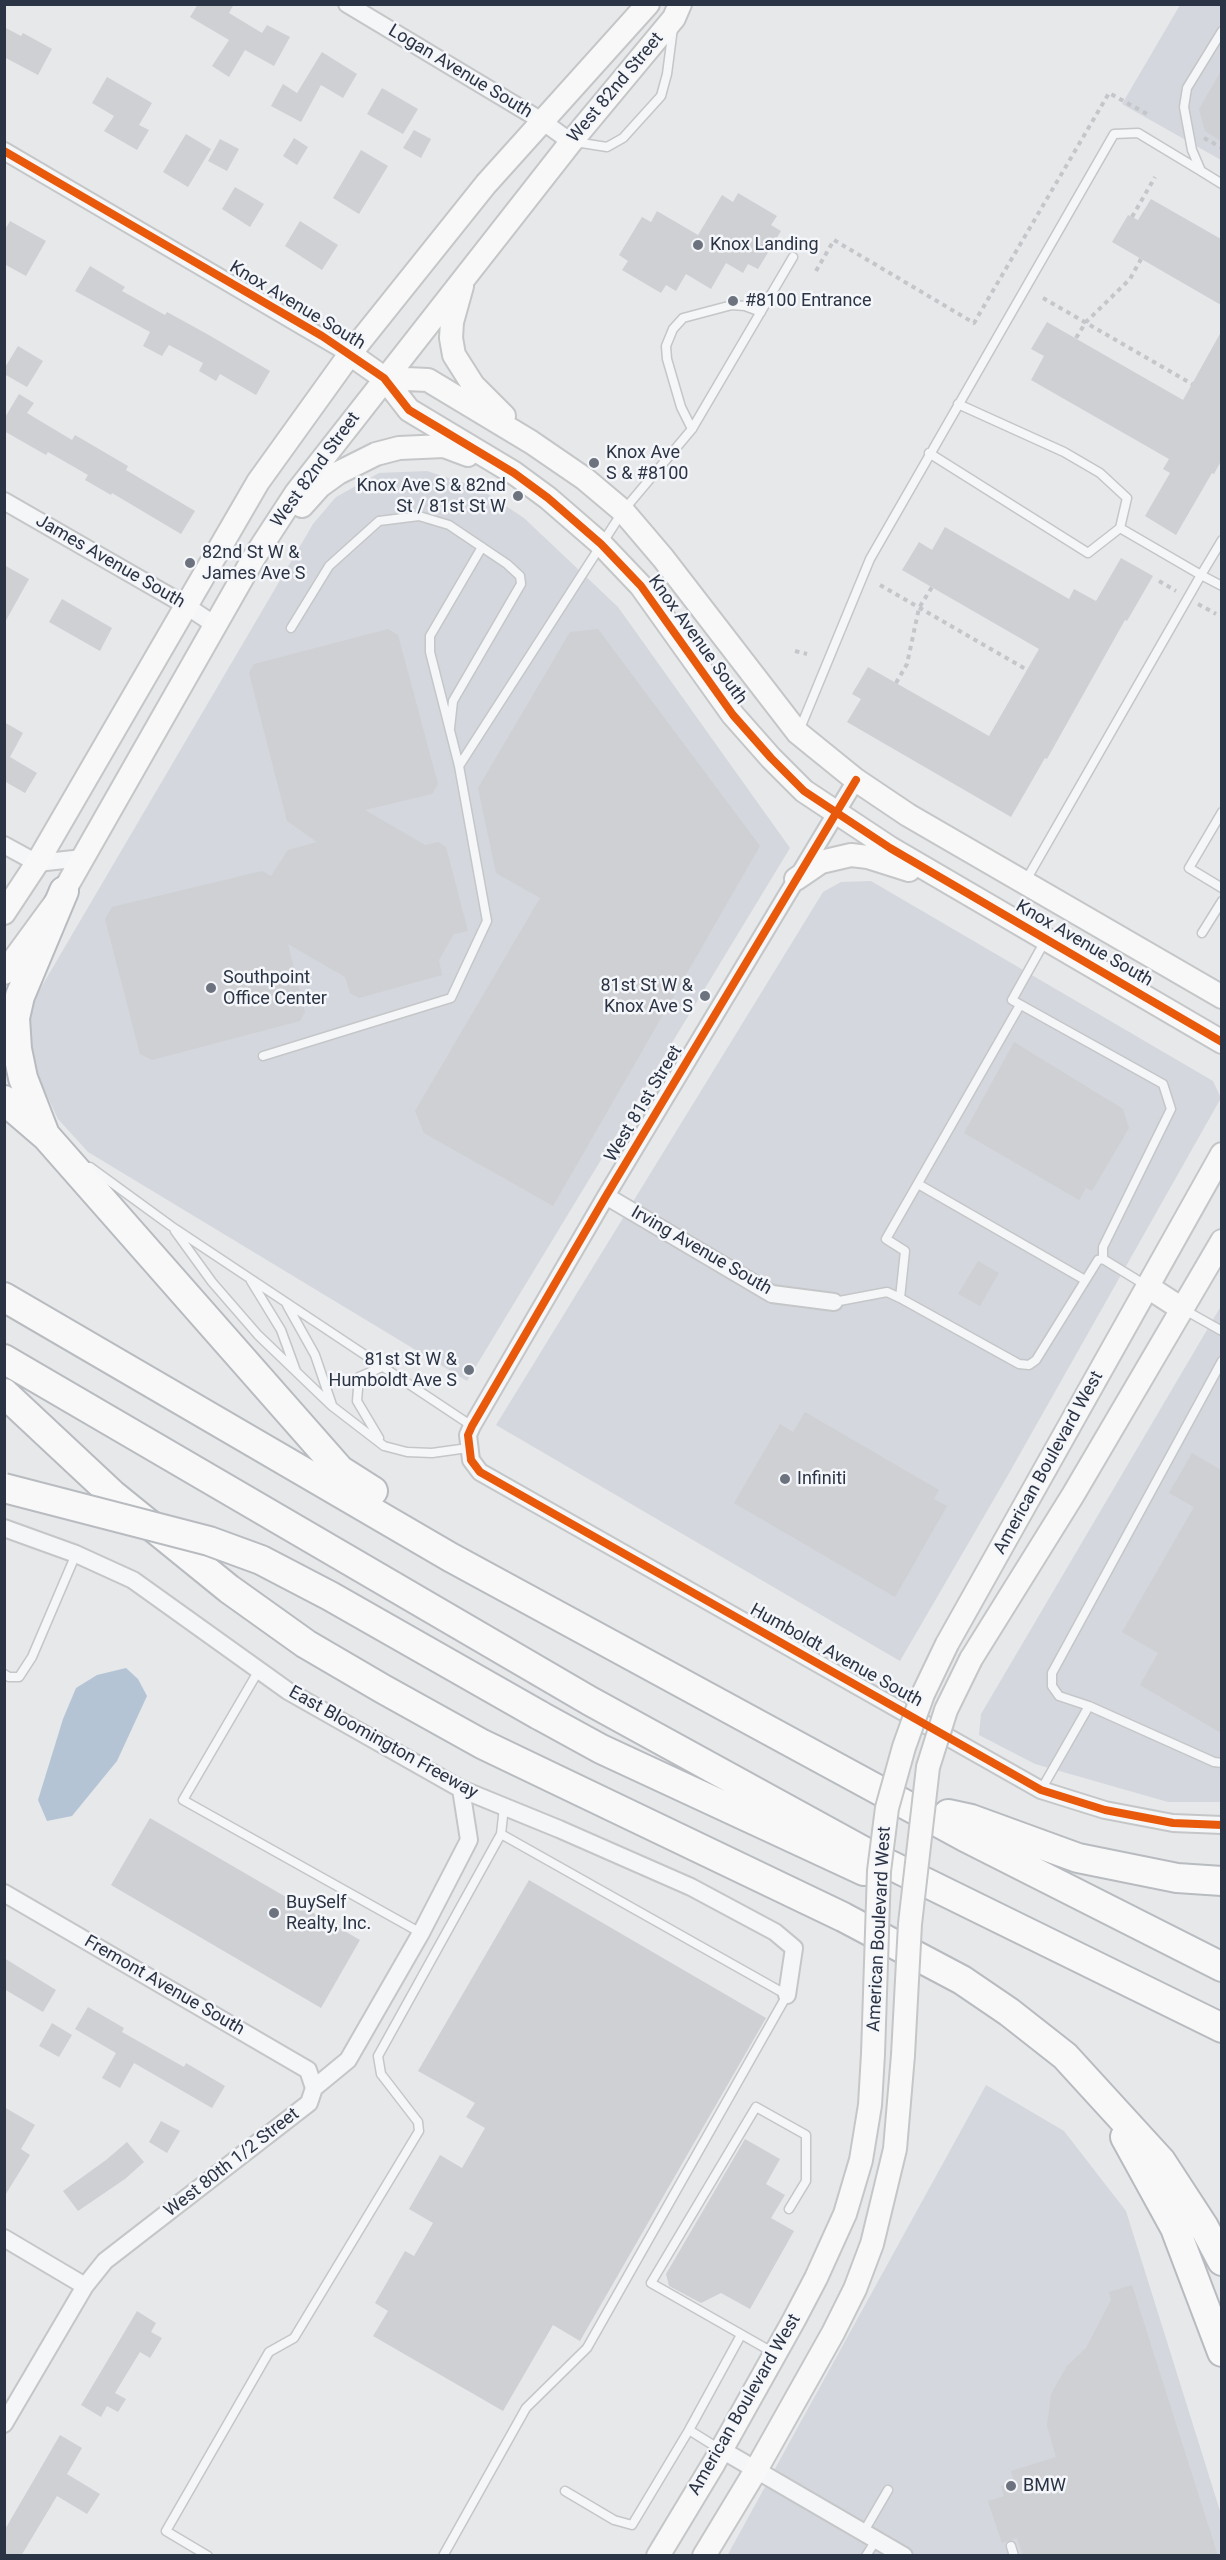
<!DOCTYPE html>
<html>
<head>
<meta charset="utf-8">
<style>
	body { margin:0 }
	#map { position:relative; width:1226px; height:2560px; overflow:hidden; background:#e6e8ea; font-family:Roboto,sans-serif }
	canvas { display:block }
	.frame { position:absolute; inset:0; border:6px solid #2b3445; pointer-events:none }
</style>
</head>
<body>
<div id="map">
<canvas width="1226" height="2560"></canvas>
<div class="frame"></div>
</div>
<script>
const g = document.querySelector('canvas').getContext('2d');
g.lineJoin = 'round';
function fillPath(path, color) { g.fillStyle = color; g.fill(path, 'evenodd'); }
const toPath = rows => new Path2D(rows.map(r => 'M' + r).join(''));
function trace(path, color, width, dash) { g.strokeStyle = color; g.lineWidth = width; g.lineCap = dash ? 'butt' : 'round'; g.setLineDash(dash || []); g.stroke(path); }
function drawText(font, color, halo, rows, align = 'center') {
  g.font = font + ' Roboto,sans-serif'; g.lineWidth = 5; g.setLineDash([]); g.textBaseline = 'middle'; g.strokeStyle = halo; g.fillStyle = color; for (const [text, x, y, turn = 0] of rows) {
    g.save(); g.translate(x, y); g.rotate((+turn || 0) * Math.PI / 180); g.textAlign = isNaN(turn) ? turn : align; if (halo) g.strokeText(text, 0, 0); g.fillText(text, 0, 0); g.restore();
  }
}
fillPath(toPath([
	[1180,5,1221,5,1221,160,1122,104],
	[427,471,479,488,524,518,618,607,790,848,467,1381,88,1152,58,1119,42,1085,30,1048,29,1008,313,524,336,497,379,473],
	[871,881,1213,1081,1221,1098,1008,1475,900,1661,496,1425,823,892,841,882],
	[1221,1306,1221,1802,1168,1802,1035,1764,979,1735,981,1714],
	[986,2085,1064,2131,1126,2211,1221,2514,1221,2555,727,2556]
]), '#d4d7dd');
fillPath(toPath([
	[126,1668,138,1679,147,1696,117,1761,72,1816,47,1821,38,1800,63,1719,76,1688,97,1675]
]), '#b4c4d5');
fillPath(toPath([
	[198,4,234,4,229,13,262,33,267,25,290,37,274,66,245,50,229,77,212,66,229,40,190,17],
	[4,27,21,36,23,33,52,49,38,75,4,57],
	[322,52,357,74,343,98,321,85,301,122,271,106,283,84,297,93],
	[1221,71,1221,141,1205,131,1199,109],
	[107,77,152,103,139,125,149,130,137,150,104,131,114,116,92,103],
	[382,88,418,109,403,134,367,114],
	[414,130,431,139,421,158,403,148],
	[186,134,211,149,188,187,163,172],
	[294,138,308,147,297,165,283,156],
	[220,139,239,149,227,171,208,161],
	[361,150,388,166,359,214,333,198],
	[235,187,264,204,250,227,222,209],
	[738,193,777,216,771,225,781,231,758,269,748,264,743,273,726,263,711,289,686,274,676,291,666,285,661,293,622,270,628,261,619,255,642,217,651,222,657,211,698,235,722,195,733,202],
	[1151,199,1221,239,1221,305,1112,242,1128,215,1138,220],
	[10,221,46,241,26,276,4,264,4,231],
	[300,221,338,245,322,270,285,246],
	[90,266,125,287,122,291,165,315,167,312,207,334,270,371,256,395,220,374,216,381,199,371,203,363,169,345,162,356,143,346,150,332,75,291],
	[1047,322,1183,400,1221,332,1221,461,1214,474,1212,473,1176,535,1145,516,1170,473,1163,469,1169,459,1031,380,1044,356,1031,349],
	[18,346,43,361,27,387,4,374,4,369],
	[19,394,34,403,27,413,72,440,75,435,128,466,126,470,195,511,181,534,112,493,111,495,85,480,88,475,48,452,46,455,4,431,4,419],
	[945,527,1069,599,1074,589,1096,601,1121,558,1153,576,1127,621,1125,620,1047,759,1045,758,1011,817,847,722,861,699,852,694,868,667,989,736,1039,649,902,570,919,542,932,550],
	[4,565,29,579,4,624],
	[62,599,112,628,100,651,49,622],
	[388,629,398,635,438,784,432,794,365,810,425,845,438,842,446,847,468,931,454,934,439,960,442,975,359,998,350,993,345,977,288,944,305,1012,300,1021,152,1060,140,1054,105,919,112,907,262,871,271,876,288,850,317,842,287,821,249,673,254,664],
	[598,629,760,846,553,1206,424,1133,415,1111,540,898,496,873,478,788,570,632],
	[4,722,23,733,10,757,37,773,25,793,4,781],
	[1014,1042,1123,1109,1129,1128,1092,1191,1086,1188,1079,1200,964,1133],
	[978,1261,999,1273,980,1306,958,1294],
	[805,1412,939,1490,934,1499,947,1506,895,1597,734,1503,780,1424,793,1432],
	[1192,1453,1221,1470,1221,1733,1140,1685,1158,1653,1122,1632,1194,1507,1169,1493],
	[150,1818,360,1940,321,2008,111,1885],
	[529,1880,766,2018,580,2341,553,2325,503,2411,373,2336,388,2311,375,2303,405,2251,414,2256,433,2223,409,2209,440,2155,462,2168,485,2128,466,2117,475,2103,418,2071],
	[4,1958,56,1990,43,2012,4,1989],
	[88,2007,124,2028,122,2032,184,2067,186,2063,225,2086,212,2108,134,2063,120,2088,102,2078,116,2053,75,2029],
	[52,2023,72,2035,59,2057,39,2046],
	[4,2107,35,2125,21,2149,30,2155,4,2197],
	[161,2121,180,2131,167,2153,149,2142],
	[745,2139,780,2159,766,2184,785,2195,771,2218,794,2231,750,2309,721,2293,701,2303,669,2286,666,2274],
	[127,2142,144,2162,125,2179,78,2211,63,2191,106,2160],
	[1132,2285,1218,2556,1023,2556,1017,2538,1002,2543,988,2501,1004,2496,1001,2486,1014,2482,1011,2471,1056,2457,1047,2426,1051,2394,1067,2366,1086,2348,1111,2300,1109,2292],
	[137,2311,156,2323,151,2332,162,2338,150,2358,140,2352,115,2393,126,2399,118,2412,107,2406,101,2417,81,2405],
	[60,2435,82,2448,67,2474,100,2494,87,2514,57,2496,21,2556,4,2556,4,2531]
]), '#ced0d3');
const lane = toPath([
	[1222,31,1187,88,1184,107,1192,150,1201,171,1222,184],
	[575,142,607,147,623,138,661,96,667,74,673,28],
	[692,429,681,407,667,359,666,346,673,329,683,318,732,305,745,306,761,312],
	[929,453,1088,553,1120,528,1127,498,1100,473,1064,452,958,404],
	[1222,540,1201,575,1222,586],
	[291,628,329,566,379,521,419,516,449,525,507,564,520,576,521,584,453,701,450,728],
	[799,731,870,559,1114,134,1138,133,1201,171],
	[459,766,430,652,430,636,482,547],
	[1222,812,1189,868,1222,888],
	[1025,882,1201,575,1120,528],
	[1202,933,1222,901],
	[1045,941,1012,1000,1163,1084,1171,1109,1103,1247,1103,1259],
	[263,1056,451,998,487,921,459,766,623,511,692,429,793,257],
	[90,1167,171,1226,472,1426],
	[918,1184,1085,1280],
	[175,1231,212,1282,258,1335,332,1406,384,1446,407,1452,432,1453,468,1448],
	[251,1281,281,1330,296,1371],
	[900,1298,905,1251,886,1239,1020,1005],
	[834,1302,887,1292,900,1298,1019,1364,1029,1365,1036,1360,1098,1260,1103,1259,1147,1286],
	[287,1305,315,1355,332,1405],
	[1183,1309,1222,1331],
	[379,1438,357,1401,359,1377,382,1367],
	[259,1670,183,1800,421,1933],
	[4,1674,9,1677,19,1677,32,1657,76,1554],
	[1089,1706,1059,1696,1052,1686,1052,1673,1222,1361],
	[1041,1790,1089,1706,1214,1762,1222,1763],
	[774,2353,651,2283,756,2107,806,2135,806,2181,789,2209],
	[689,2430,721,2450],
	[565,2491,614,2520,632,2525,689,2430,741,2335],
	[863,2533,888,2490],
	[1011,2546,1014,2556],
	[208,2556,166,2531,269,2352,294,2338,419,2131,418,2122,381,2074,378,2056,501,1834,504,1807],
	[443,2556,526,2408,587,2348,787,1995,501,1834],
	[866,2556,876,2540]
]);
const street = toPath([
	[347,4,542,121,571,142],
	[4,151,350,354],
	[4,501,185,605,215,625],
	[856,780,606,1196,472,1426,468,1435,471,1460,480,1472,1041,1790,1105,1810,1173,1823,1222,1825],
	[4,845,37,863,83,858],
	[606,1196,772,1294,834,1302],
	[4,1528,76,1554,133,1580,288,1691,461,1789,559,1829,691,1887,775,1932,794,1948,787,1995],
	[4,1893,308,2070,314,2088],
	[4,2238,85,2286],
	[4,2424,85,2286,105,2261,309,2103,314,2088,348,2060,421,1933,469,1840,461,1789],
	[722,2450,904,2556]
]);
const secondary = toPath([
	[462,286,452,322,451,338,454,355,473,385,504,416],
	[350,354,384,378,409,410,514,473,548,498,601,544,641,586,733,715,771,758,804,791,890,848,1222,1042],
	[384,378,428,380,531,442,585,479,623,511,663,558,798,733,856,780,908,815,1222,997],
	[302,506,320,486,338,473,376,454,399,448,444,446,468,455],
	[796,879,821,862,851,855,868,857,909,870],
	[4,913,37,863,258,482,350,354,486,184,648,4],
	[4,973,64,891,253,559,296,493,571,142,674,18,680,4],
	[1148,1287,1182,1309],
	[947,1644,1222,1154],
	[971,1659,1073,1495,1222,1241],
	[658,2556,714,2463,794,2320,816,2278,845,2214,861,2160,870,2105,873,2054],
	[704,2556,756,2470,833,2333,855,2289,872,2244,895,2149,903,2055]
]);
const highway = toPath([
	[4,1100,46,1136,340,1470,373,1491],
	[44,1132,23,1078,17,1049,15,1018,20,996,64,891],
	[4,1297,450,1557,965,1837,1222,1967],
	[4,1359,590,1701,876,1858,1222,2028],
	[4,1393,112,1494,229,1589,306,1644,383,1689,482,1744,843,1917,962,1980,1009,2012,1065,2056,1161,2161,1204,2227,1222,2261],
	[539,1715,601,1749,864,1871],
	[948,1814,971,1819,1078,1858,1177,1878,1222,1881],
	[1125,2137,1175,2228,1222,2352]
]);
trace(lane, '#c4c6c8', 11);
trace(street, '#c4c6c8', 20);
trace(secondary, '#c4c6c8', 26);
trace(highway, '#b8bbbf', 32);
trace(toPath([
	[1204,138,1222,148],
	[1132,217,1155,177],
	[816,271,834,240,974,323,1109,93,1149,115],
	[1043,298,1192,384],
	[1076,338,1086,322,1130,279,1141,259],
	[1159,581,1176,591],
	[880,585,1027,670],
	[1198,604,1216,614],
	[795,651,807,654],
	[896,683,907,664,919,608,932,587]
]), '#c5c6ca', 4, [4.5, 4.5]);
trace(lane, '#f5f6f7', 8);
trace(street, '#f5f6f7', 16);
trace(secondary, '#f8f8f8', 22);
trace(highway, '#f8f8f8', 28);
const secondaryBridge = toPath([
	[873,2054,879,1871,887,1808,904,1747,923,1694,947,1644],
	[903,2055,910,1924,928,1767,946,1710,971,1659]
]);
const highwayBridge = toPath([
	[4,1488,209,1541,261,1560,330,1596,539,1715]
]);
trace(secondaryBridge, '#c4c6c8', 26, []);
trace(highwayBridge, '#b8bbbf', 32, []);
trace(secondaryBridge, '#f8f8f8', 22);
trace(highwayBridge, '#f8f8f8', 28);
trace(toPath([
	[4,151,322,336,384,378,409,410,514,473,548,498,601,544,641,586,733,715,771,758,804,791,890,848,1222,1042],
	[856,780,606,1196,472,1426,468,1435,471,1460,480,1472,1041,1790,1105,1810,1173,1823,1222,1825]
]), '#e8590c', 8);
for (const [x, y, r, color] of [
	[698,245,6,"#6c737f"],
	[733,301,6,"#6c737f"],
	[594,463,6,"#6c737f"],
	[518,496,6,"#6c737f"],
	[190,563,6,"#6c737f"],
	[211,988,6,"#6c737f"],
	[705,996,6,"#6c737f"],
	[469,1370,6,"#6c737f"],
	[785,1479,6,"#6c737f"],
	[274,1913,6,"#6c737f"],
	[1011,2486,6,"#6c737f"]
]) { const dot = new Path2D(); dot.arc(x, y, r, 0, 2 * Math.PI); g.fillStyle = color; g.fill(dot); trace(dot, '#f4f6f9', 2); }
drawText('18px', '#2b3445', '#f4f6f9', [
	["Logan Avenue South",460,72,31],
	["West 82nd Street",616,88,-50],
	["Knox Avenue South",297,306,31],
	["West 82nd Street",316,470,-54],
	["James Avenue South",110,562,30],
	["Knox Avenue South",697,640,54],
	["Knox Avenue South",1084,944,30],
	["West 81st Street",644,1104,-59],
	["Irving Avenue South",701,1251,30],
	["American Boulevard West",1049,1463,-61],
	["Humboldt Avenue South",836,1656,29],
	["East Bloomington Freeway",383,1743,29],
	["American Boulevard West",880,1929,-87],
	["Fremont Avenue South",164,1986,30],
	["West 80th 1/2 Street",232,2163,-38],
	["American Boulevard West",745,2405,-60]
]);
drawText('18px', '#2b3445', '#f4f6f9', [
	["Knox Landing",710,245],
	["#8100 Entrance",745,301],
	["Knox Ave",606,453],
	["S & #8100",606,474],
	["Knox Ave S & 82nd",506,486,"right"],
	["St / 81st St W",506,507,"right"],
	["82nd St W &",202,553],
	["James Ave S",202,574],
	["Southpoint",223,978],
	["Office Center",223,999],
	["81st St W &",693,986,"right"],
	["Knox Ave S",693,1007,"right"],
	["81st St W &",457,1360,"right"],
	["Humboldt Ave S",457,1381,"right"],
	["Infiniti",797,1479],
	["BuySelf",286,1903],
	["Realty, Inc.",286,1924],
	["BMW",1023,2486]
], 'left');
</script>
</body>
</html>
